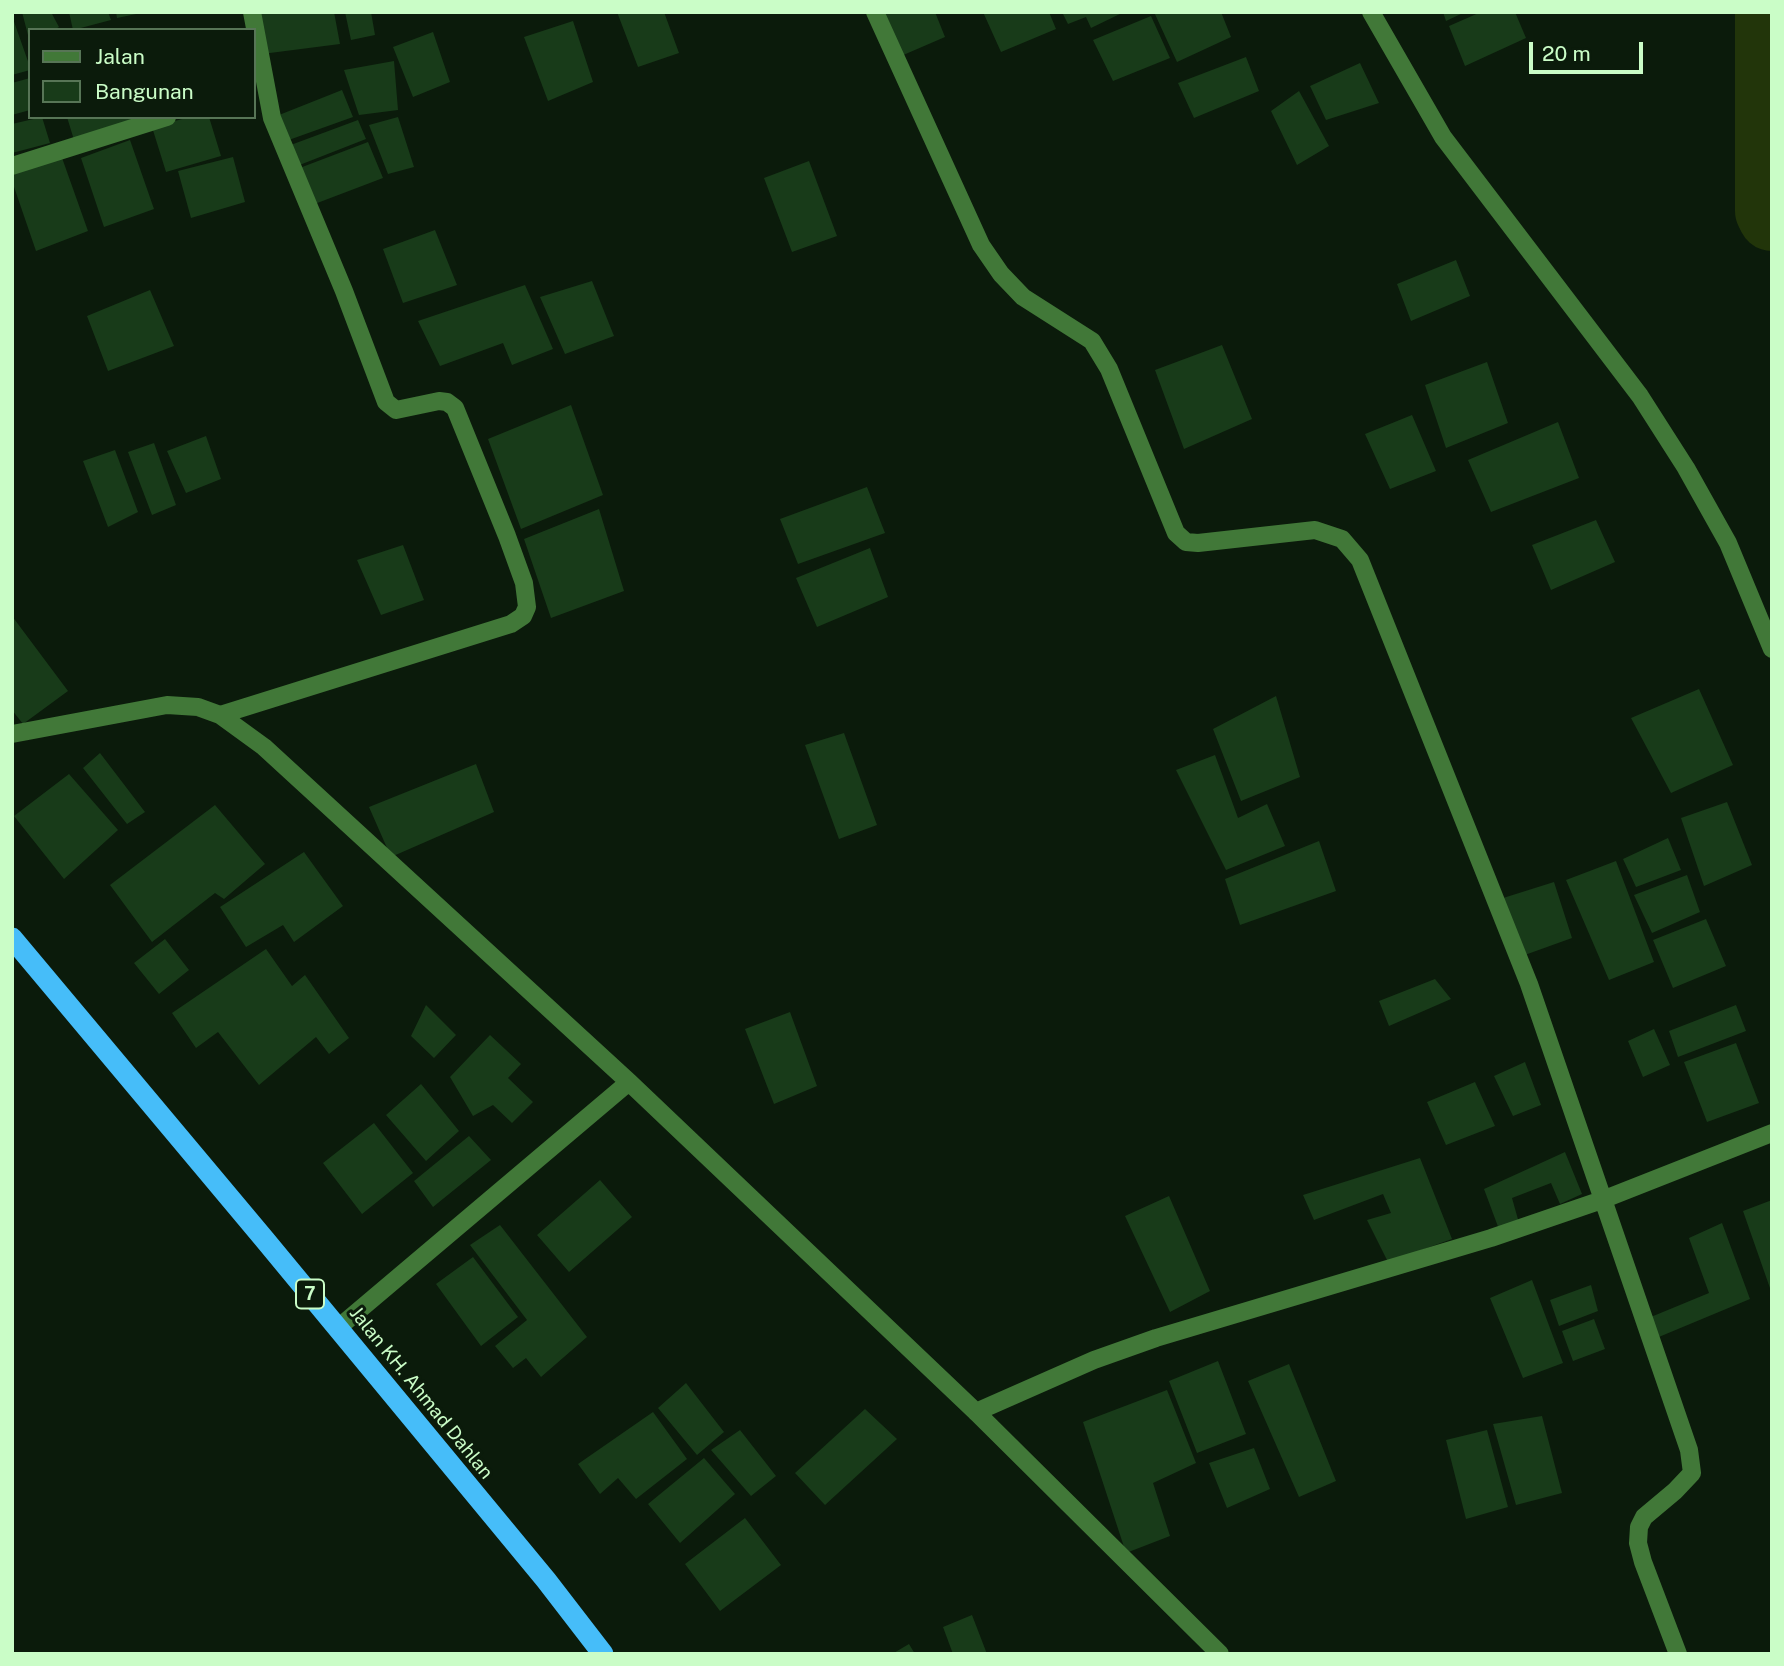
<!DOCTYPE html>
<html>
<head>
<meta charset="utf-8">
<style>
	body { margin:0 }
	#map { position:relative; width:1784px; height:1666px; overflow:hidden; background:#0b1b0b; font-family:"Public Sans",sans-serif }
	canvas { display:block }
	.frame { position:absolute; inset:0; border:14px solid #cafdc7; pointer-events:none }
	.legend { position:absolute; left:28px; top:28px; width:228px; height:91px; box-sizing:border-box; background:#0b1b0b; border:2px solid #577556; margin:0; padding:9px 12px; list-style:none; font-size:21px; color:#cafdc7 }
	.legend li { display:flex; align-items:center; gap:14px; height:35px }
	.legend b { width:35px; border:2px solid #577556 }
	.scale { position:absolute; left:1529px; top:42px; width:114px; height:32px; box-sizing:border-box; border:4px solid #cafdc7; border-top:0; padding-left:9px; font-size:21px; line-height:24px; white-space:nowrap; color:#cafdc7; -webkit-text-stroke:5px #0b1b0b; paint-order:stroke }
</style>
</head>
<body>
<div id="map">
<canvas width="1784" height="1666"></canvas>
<div class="frame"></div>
<ul class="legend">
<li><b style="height:9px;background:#417838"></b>Jalan</li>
<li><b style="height:19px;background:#183b19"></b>Bangunan</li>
</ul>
<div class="scale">20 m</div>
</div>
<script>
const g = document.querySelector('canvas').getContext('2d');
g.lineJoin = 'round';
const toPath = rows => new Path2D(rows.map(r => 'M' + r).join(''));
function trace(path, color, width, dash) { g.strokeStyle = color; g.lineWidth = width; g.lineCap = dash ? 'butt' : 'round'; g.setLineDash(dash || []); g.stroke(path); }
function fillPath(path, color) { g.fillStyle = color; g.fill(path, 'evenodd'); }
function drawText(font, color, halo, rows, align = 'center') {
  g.font = font + ' "Public Sans",sans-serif'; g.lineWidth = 6; g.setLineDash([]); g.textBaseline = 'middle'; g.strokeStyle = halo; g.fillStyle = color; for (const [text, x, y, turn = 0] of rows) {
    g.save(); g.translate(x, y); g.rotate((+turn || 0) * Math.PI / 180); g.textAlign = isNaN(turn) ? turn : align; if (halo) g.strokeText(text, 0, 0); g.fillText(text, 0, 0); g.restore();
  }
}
trace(toPath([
	[1769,12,1769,211,1772,217]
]), '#22350a', 68);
fillPath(toPath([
	[22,12,51,12,59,27,54,30,30,30,29,39],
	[69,12,108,12,111,20,73,30],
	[116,12,141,12,141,13,117,18],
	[256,12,334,12,340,44,262,54],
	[345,12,371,12,375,35,351,40],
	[617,12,664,12,679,53,638,67],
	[893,12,935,12,945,37,901,56,883,15],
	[983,12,1049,12,1056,29,1001,52],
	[1062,12,1124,12,1091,28,1086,17,1068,24],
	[1154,12,1221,12,1231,37,1177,62],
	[1443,12,1465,12,1446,21],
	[1481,12,1515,12,1526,38,1465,66,1449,26],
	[12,16,30,67,30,70,12,75],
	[1151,16,1170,58,1113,81,1093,40],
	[573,21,593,82,548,101,524,37],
	[433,32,450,82,413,97,393,47],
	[1246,57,1259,91,1194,118,1178,83],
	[394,61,398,110,359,115,344,70],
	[1360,63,1379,103,1326,120,1310,86],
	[30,78,30,110,12,115,12,83],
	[342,90,353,117,286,141,274,117],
	[1299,91,1329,146,1297,165,1271,111],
	[42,117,50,143,12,153,12,124],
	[67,117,134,117,136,124,74,140],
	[190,117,209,117,221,156,166,172,152,127],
	[398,117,414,167,388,174,369,125],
	[358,120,366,139,297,166,288,146],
	[130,140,154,209,104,227,81,158],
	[368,142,383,178,312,205,297,169],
	[61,155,88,231,36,251,12,181,12,170],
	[233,157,245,202,191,218,178,171],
	[809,161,837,236,792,252,764,178],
	[435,230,457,285,403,303,383,249],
	[1456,260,1470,296,1411,321,1397,284],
	[592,281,614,336,565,354,540,297],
	[525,285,553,349,512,365,503,343,440,366,418,321],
	[150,290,174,346,108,371,87,316],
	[1222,345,1252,419,1184,449,1155,370],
	[1487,362,1508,423,1446,448,1425,385],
	[571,405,603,495,521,529,488,439],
	[1412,415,1436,471,1390,489,1365,434],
	[1558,422,1579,478,1491,512,1468,460],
	[206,436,221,479,186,493,167,451],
	[154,443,176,505,152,515,128,452],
	[115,450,138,512,108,527,83,461],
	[867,487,885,533,798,564,780,519],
	[599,509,624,591,551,618,524,539],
	[1596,520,1615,562,1551,590,1532,545],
	[403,545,424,600,381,615,357,560],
	[870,548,888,597,817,627,796,578],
	[12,616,68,691,23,724,12,710],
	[1699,689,1733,765,1671,793,1631,718],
	[1276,696,1300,777,1241,801,1213,729],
	[844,733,877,825,839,839,805,745],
	[100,753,145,812,127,824,83,768],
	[1215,755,1238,818,1267,804,1285,846,1226,870,1176,770],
	[476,764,494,812,391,857,369,807],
	[69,774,118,830,64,879,14,816],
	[1727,802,1752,865,1704,886,1681,818],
	[215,805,265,864,224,899,215,893,152,942,110,885],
	[1668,838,1681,870,1636,887,1623,859],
	[1319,841,1336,891,1240,925,1225,879],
	[304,852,343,906,294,942,283,925,246,947,220,907],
	[1616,861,1654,962,1609,980,1566,880],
	[1687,875,1700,912,1652,933,1634,895],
	[1554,882,1572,938,1522,956,1500,899],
	[1706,919,1726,966,1673,988,1653,940],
	[165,939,189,970,159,994,134,963],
	[266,949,292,986,305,975,349,1038,329,1054,316,1037,259,1085,218,1032,196,1048,172,1013],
	[1435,979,1451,999,1389,1026,1379,1001],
	[426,1005,456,1035,434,1058,411,1036],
	[1736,1005,1746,1031,1678,1057,1669,1031],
	[790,1012,817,1086,774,1104,745,1029],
	[1654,1029,1670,1065,1643,1077,1628,1041],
	[490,1035,521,1064,508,1078,533,1102,512,1123,493,1105,473,1116,450,1077],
	[1736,1043,1759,1103,1707,1122,1684,1062],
	[1525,1062,1541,1105,1513,1116,1494,1076],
	[1475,1082,1495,1126,1446,1145,1427,1102],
	[421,1084,459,1131,426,1161,386,1115],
	[374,1123,413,1173,362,1214,323,1163],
	[469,1136,491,1160,433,1207,414,1181],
	[1565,1152,1582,1194,1560,1204,1551,1183,1512,1198,1519,1223,1500,1232,1484,1189],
	[1420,1158,1452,1239,1388,1262,1367,1220,1391,1213,1383,1194,1314,1220,1303,1195],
	[600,1180,632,1217,569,1272,537,1235],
	[1169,1196,1210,1291,1170,1312,1125,1216],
	[1772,1200,1772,1291,1771,1291,1743,1211],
	[1722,1223,1750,1299,1654,1339,1646,1319,1709,1293,1689,1238],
	[500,1225,587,1337,541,1377,526,1358,513,1368,495,1346,527,1320,470,1245],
	[473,1257,518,1317,481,1346,436,1284],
	[1532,1280,1563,1363,1523,1378,1490,1298],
	[1591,1285,1598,1311,1559,1326,1550,1300],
	[1594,1319,1605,1349,1573,1361,1562,1331],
	[1218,1361,1246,1434,1197,1453,1169,1381],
	[1289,1364,1336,1481,1299,1497,1248,1381],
	[686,1383,724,1432,697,1455,658,1408],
	[1167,1390,1196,1463,1153,1483,1170,1536,1126,1553,1083,1422],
	[865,1409,897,1439,825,1505,795,1473],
	[653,1412,687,1459,636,1499,618,1478,600,1494,578,1464],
	[1542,1416,1562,1493,1516,1505,1493,1424],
	[740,1430,776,1476,751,1496,711,1450],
	[1487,1430,1508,1507,1466,1519,1446,1440],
	[1254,1448,1270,1489,1227,1508,1209,1463],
	[704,1458,735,1494,680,1543,648,1504],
	[745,1518,781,1565,720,1611,685,1564],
	[972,1615,987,1654,953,1654,943,1627],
	[909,1644,915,1654,892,1654]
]), '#183b19');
trace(toPath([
	[875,12,981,245,1001,274,1023,297,1092,341,1109,369,1176,533,1186,542,1198,543,1315,530,1342,539,1360,560,1529,984,1689,1450,1692,1473,1675,1491,1644,1517,1639,1527,1638,1543,1643,1562,1678,1654],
	[1371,12,1443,137,1640,396,1686,468,1728,543,1772,649],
	[12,166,167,117],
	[220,715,511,624,523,616,527,607,524,583,507,536,455,408,447,402,439,401,396,410,386,402,344,291,272,118,252,12],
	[12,734,167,705,198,707,220,715,264,747,629,1082,976,1412,1220,1654],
	[338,1328,629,1082],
	[976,1412,1094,1360,1156,1338,1491,1238,1602,1200,1772,1133]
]), '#417838', 18);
trace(toPath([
	[12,938,265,1240,546,1580,603,1654]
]), '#46bdf9', 21);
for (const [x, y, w] of [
	[310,1294,28]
]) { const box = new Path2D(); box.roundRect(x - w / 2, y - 14.5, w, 29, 5); g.fillStyle = '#0b1b0b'; g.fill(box); trace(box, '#cafdc7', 2); }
drawText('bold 18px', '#cafdc7', null, [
	["7",310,1294]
]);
drawText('19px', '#cafdc7', '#0b1b0b', [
	["Jalan KH. Ahmad Dahlan",421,1393,51]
]);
</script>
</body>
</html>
